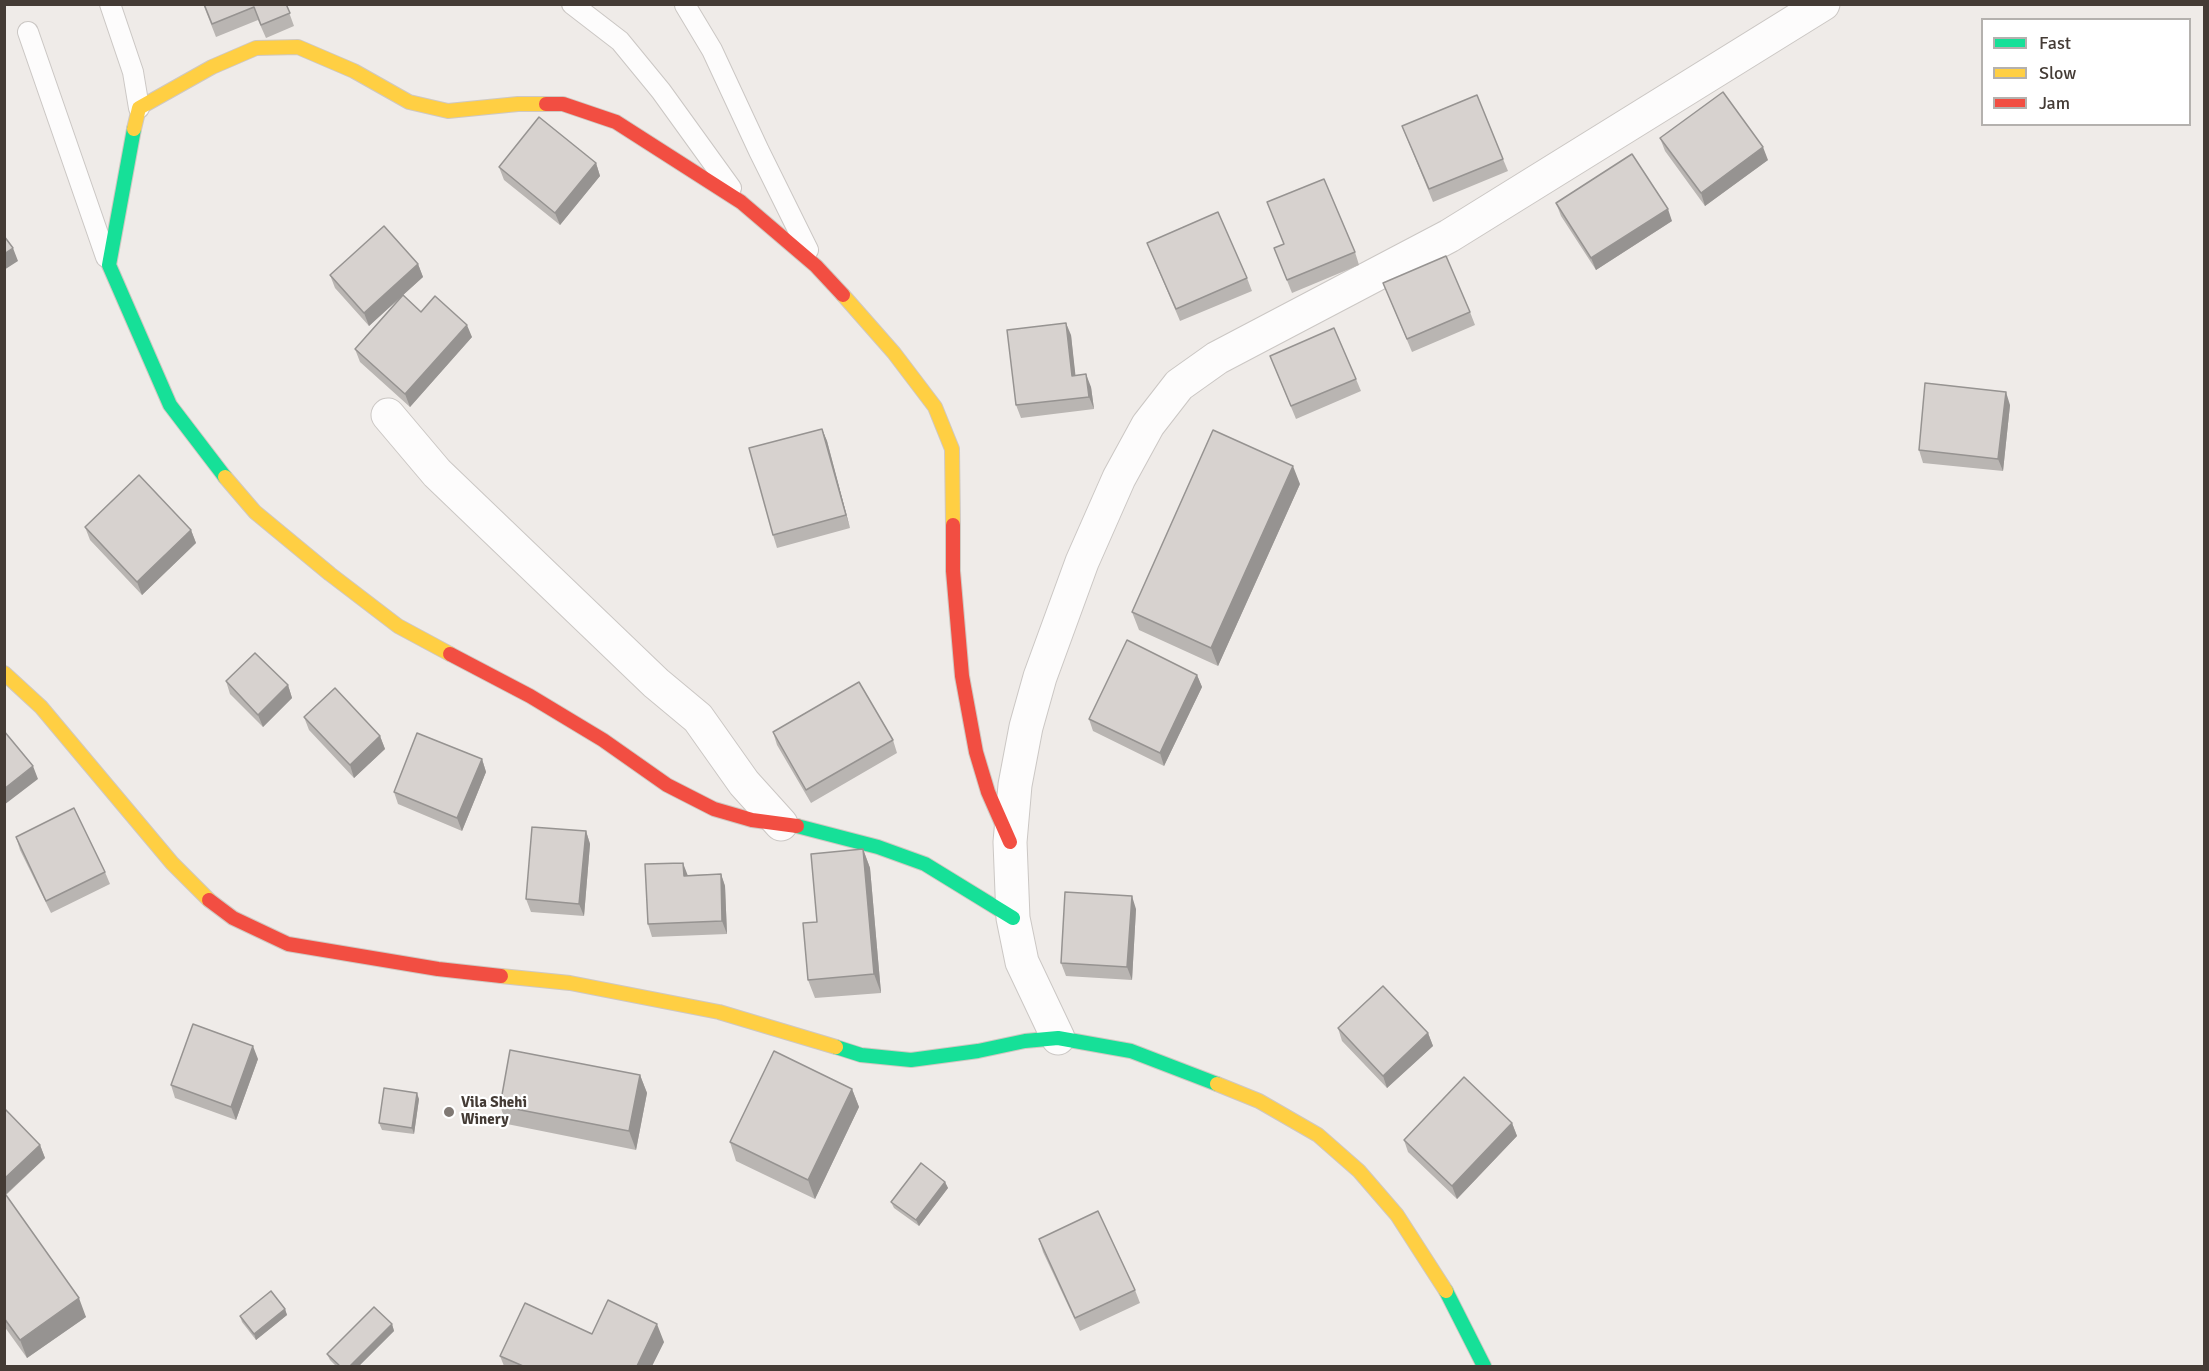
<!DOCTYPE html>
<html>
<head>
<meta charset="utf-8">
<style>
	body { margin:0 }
	#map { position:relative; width:2209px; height:1371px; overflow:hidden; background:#efebe8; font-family:Signika,sans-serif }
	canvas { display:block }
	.frame { position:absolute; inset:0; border:6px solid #443b35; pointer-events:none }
	.legend { position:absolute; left:1981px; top:18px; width:210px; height:108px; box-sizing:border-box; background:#fff; border:2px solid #b4b1ae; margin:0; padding:8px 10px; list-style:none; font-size:18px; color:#443b35 }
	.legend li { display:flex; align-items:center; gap:12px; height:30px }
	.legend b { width:30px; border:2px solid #b4b1ae }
</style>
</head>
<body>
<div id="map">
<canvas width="2209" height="1371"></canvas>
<div class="frame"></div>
<ul class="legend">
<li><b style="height:8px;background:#16e098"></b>Fast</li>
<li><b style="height:8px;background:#ffcf43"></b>Slow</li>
<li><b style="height:8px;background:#f24e42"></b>Jam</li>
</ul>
</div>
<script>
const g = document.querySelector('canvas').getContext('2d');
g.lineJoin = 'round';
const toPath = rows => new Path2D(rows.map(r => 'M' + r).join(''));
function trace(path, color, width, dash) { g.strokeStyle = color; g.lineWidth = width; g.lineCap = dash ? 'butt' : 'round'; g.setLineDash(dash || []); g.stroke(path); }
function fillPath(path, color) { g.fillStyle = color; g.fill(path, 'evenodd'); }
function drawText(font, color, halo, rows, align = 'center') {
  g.font = font + ' Signika,sans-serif'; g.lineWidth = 4.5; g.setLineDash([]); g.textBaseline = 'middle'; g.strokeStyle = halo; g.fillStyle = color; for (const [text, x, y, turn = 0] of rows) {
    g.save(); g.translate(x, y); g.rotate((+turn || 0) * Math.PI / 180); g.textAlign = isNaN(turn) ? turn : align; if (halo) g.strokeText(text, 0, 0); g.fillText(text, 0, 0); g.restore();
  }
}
const lane = toPath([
	[110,4,133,72,139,108],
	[572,4,620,41,661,91,731,188],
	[685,5,712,50,759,151,808,250],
	[28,32,106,257]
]);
const street = toPath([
	[388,415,437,473,656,683,698,718,744,783,781,824],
	[1058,1038,1022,962,1013,918,1010,842,1015,785,1026,727,1040,677,1082,562,1119,478,1148,425,1179,385,1217,358,1449,236,1823,4]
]);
const fast = toPath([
	[134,129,109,265,170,405,225,477],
	[797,826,878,847,925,864,1013,918],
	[836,1047,861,1055,911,1060,978,1051,1025,1041,1058,1038,1131,1051,1217,1084],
	[1446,1291,1484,1366]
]);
const slow = toPath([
	[134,129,139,108,212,67,256,48,298,47,354,71,409,102,448,111,518,104,546,104],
	[843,295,894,353,935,407,952,449,953,525],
	[225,477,255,512,330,574,398,626,450,654],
	[4,673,41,707,172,863,209,900],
	[501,976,570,983,719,1012,836,1047],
	[1217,1084,1259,1101,1318,1135,1359,1171,1397,1215,1446,1291]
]);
const jam = toPath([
	[546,104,563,104,616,122,741,202,816,266,843,295],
	[953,525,953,571,962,676,976,752,988,792,1010,842],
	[450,654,530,696,603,740,667,785,714,809,752,820,797,826],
	[209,900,233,918,288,944,438,969,501,976]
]);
trace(lane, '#cbc7c4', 22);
trace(street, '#cbc7c4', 35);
trace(fast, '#cfc8c1', 16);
trace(slow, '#cfc8c1', 16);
trace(jam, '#cfc8c1', 16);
trace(lane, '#fdfcfc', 20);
trace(street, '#fdfcfc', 33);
trace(fast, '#16e098', 14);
trace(slow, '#ffcf43', 14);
trace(jam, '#f24e42', 14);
fillPath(toPath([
	[203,4,286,4,294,26,266,38,258,20,216,37],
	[1402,126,1503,159,1508,171,1433,202],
	[1660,138,1768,160,1705,206,1665,151],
	[596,163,600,176,560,225,504,180,499,167],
	[1267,202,1355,252,1359,265,1292,293,1274,248,1284,244],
	[1556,203,1672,221,1596,270,1561,216],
	[1147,243,1247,278,1252,291,1180,321],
	[418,264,423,277,403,295,421,312,472,337,410,407,360,362,355,349,402,295,369,326,335,288,330,275],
	[1383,283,1470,312,1475,325,1412,352],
	[1071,335,1075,375,1091,387,1094,409,1021,418,1016,405],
	[1270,356,1356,379,1361,391,1296,419],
	[2010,405,2003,471,1923,463,1919,450],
	[822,429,827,441,850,528,777,548,773,535],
	[1300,484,1218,666,1139,630,1132,612],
	[85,527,191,530,196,543,142,595,90,540],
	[1197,675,1202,687,1164,766,1093,731,1089,719],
	[226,681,288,685,292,698,263,727,230,694],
	[304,717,380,736,385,749,354,778,309,730],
	[773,732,893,740,897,753,811,803,777,745],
	[482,759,486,772,462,831,398,804,394,792],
	[586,831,590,844,584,916,531,912,526,899],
	[16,837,105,872,110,884,51,913,20,850],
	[863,849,870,868,881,993,815,998,808,980],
	[721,874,725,886,727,934,652,937,648,924,687,875],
	[1136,909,1132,980,1066,976,1061,963],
	[1338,1028,1428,1033,1433,1046,1387,1088,1342,1041],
	[258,1059,236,1120,175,1098,171,1085],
	[640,1075,647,1093,636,1150,507,1124,500,1106],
	[852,1089,859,1107,815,1199,736,1161,730,1142],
	[419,1099,414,1134,382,1130,379,1123],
	[4,1108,40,1145,45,1158,5,1196,86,1317,27,1358,4,1326],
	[1512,1123,1517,1136,1457,1199,1408,1152,1404,1140],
	[945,1182,948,1188,919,1226,894,1208,891,1202],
	[1039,1239,1135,1290,1140,1303,1080,1331,1043,1252],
	[285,1309,287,1315,256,1340,242,1322,240,1316],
	[392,1324,394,1331,359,1366,336,1366,330,1360,327,1354],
	[592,1334,664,1342,652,1366,504,1366,500,1356]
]), '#b9b5b2');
fillPath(toPath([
	[1763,147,1768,160,1705,206,1701,193],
	[596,163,600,176,560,225,555,213],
	[1668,209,1672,221,1596,270,1591,258],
	[13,248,18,261,4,270,4,254],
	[418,264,423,277,369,326,364,313],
	[1066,323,1071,335,1077,389,1072,376],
	[467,325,472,337,410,407,405,394],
	[1086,374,1091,387,1094,409,1089,397],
	[2006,392,2010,405,2003,471,1998,459],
	[822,429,827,441,850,528,846,515],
	[1293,466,1300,484,1218,666,1211,648],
	[191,530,196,543,142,595,137,582],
	[1197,675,1202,687,1164,766,1160,753],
	[288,685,292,698,263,727,258,715],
	[380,736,385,749,354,778,350,765],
	[482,759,486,772,462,831,457,818],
	[33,766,38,779,4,805,4,789],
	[586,831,590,844,584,916,579,904],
	[863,849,870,868,881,993,874,974],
	[683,863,688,876,684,876],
	[721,874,725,886,727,934,722,921],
	[1132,896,1136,909,1132,980,1127,967],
	[1428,1033,1433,1046,1387,1088,1383,1076],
	[253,1046,258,1059,236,1120,231,1107],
	[640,1075,647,1093,636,1150,629,1131],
	[852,1089,859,1107,815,1199,808,1180],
	[417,1093,419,1099,414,1134,412,1128],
	[1512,1123,1517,1136,1457,1199,1452,1186],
	[40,1145,45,1158,4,1196,4,1179],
	[945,1182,948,1188,919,1226,916,1220],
	[79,1298,86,1317,27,1358,20,1340],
	[285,1309,287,1315,256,1340,254,1334],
	[392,1324,394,1331,359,1366,350,1366],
	[657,1324,664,1342,652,1366,637,1366]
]), '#969391');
const building = toPath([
	[204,4,286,4,290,13,261,25,254,7,212,24,204,4],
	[1723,92,1763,147,1701,193,1660,138,1723,92],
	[1477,95,1503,159,1429,189,1402,126,1477,95],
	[539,117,596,163,555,213,499,167,539,117],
	[1632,154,1668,209,1591,258,1556,203,1632,154],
	[1324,179,1355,252,1287,280,1274,248,1284,244,1267,202,1324,179],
	[1218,212,1247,278,1176,309,1147,243,1218,212],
	[384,226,418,264,364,313,330,275,384,226],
	[4,236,13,248,4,254,4,236],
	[1446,256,1470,312,1407,339,1383,283,1446,256],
	[403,295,421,312,435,296,467,325,405,394,355,349,403,295],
	[1066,323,1072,376,1086,374,1089,397,1016,405,1007,330,1066,323],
	[1334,328,1356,379,1291,406,1270,356,1334,328],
	[1925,383,2006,392,1998,459,1919,450,1925,383],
	[822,429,846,515,773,535,749,448,822,429],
	[1213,430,1293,466,1211,648,1132,612,1213,430],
	[139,475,191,530,137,582,85,527,139,475],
	[1127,640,1197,675,1160,753,1089,719,1127,640],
	[255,653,288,685,258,715,226,681,255,653],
	[859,682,893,740,806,790,773,732,859,682],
	[335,688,380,736,350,765,304,717,335,688],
	[4,731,33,766,4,789,4,731],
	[417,733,482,759,457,818,394,792,417,733],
	[74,808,105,872,46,901,16,837,74,808],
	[532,827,586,831,579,904,526,899,532,827],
	[863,849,874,974,808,980,803,923,817,922,811,854,863,849],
	[683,863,684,876,721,874,722,921,648,924,645,864,683,863],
	[1065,892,1132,896,1127,967,1061,963,1065,892],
	[1383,986,1428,1033,1383,1076,1338,1028,1383,986],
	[193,1024,253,1046,231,1107,171,1085,193,1024],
	[510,1050,640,1075,629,1131,500,1106,510,1050],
	[774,1051,852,1089,808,1180,730,1142,774,1051],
	[1464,1077,1512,1123,1452,1186,1404,1140,1464,1077],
	[384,1088,417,1093,412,1128,379,1123,384,1088],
	[4,1108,40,1145,4,1179,4,1108],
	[921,1163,945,1182,916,1220,891,1202,921,1163],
	[6,1195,79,1298,20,1340,4,1318,4,1196,6,1195],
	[1098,1211,1135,1290,1075,1318,1039,1239,1098,1211],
	[271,1291,285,1309,254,1334,240,1316,271,1291],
	[608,1300,657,1324,637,1366,523,1366,500,1356,525,1303,592,1334,608,1300],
	[374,1307,392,1324,350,1366,340,1366,327,1354,374,1307]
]);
fillPath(building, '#d7d2cf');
trace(building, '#969391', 1.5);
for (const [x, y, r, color] of [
	[449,1112,6,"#807974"]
]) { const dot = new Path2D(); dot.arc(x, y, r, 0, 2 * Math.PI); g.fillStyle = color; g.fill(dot); trace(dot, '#fff', 2); }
drawText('bold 15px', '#443b35', '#fff', [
	["Vila Shehi",461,1103],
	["Winery",461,1120]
], 'left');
</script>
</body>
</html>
